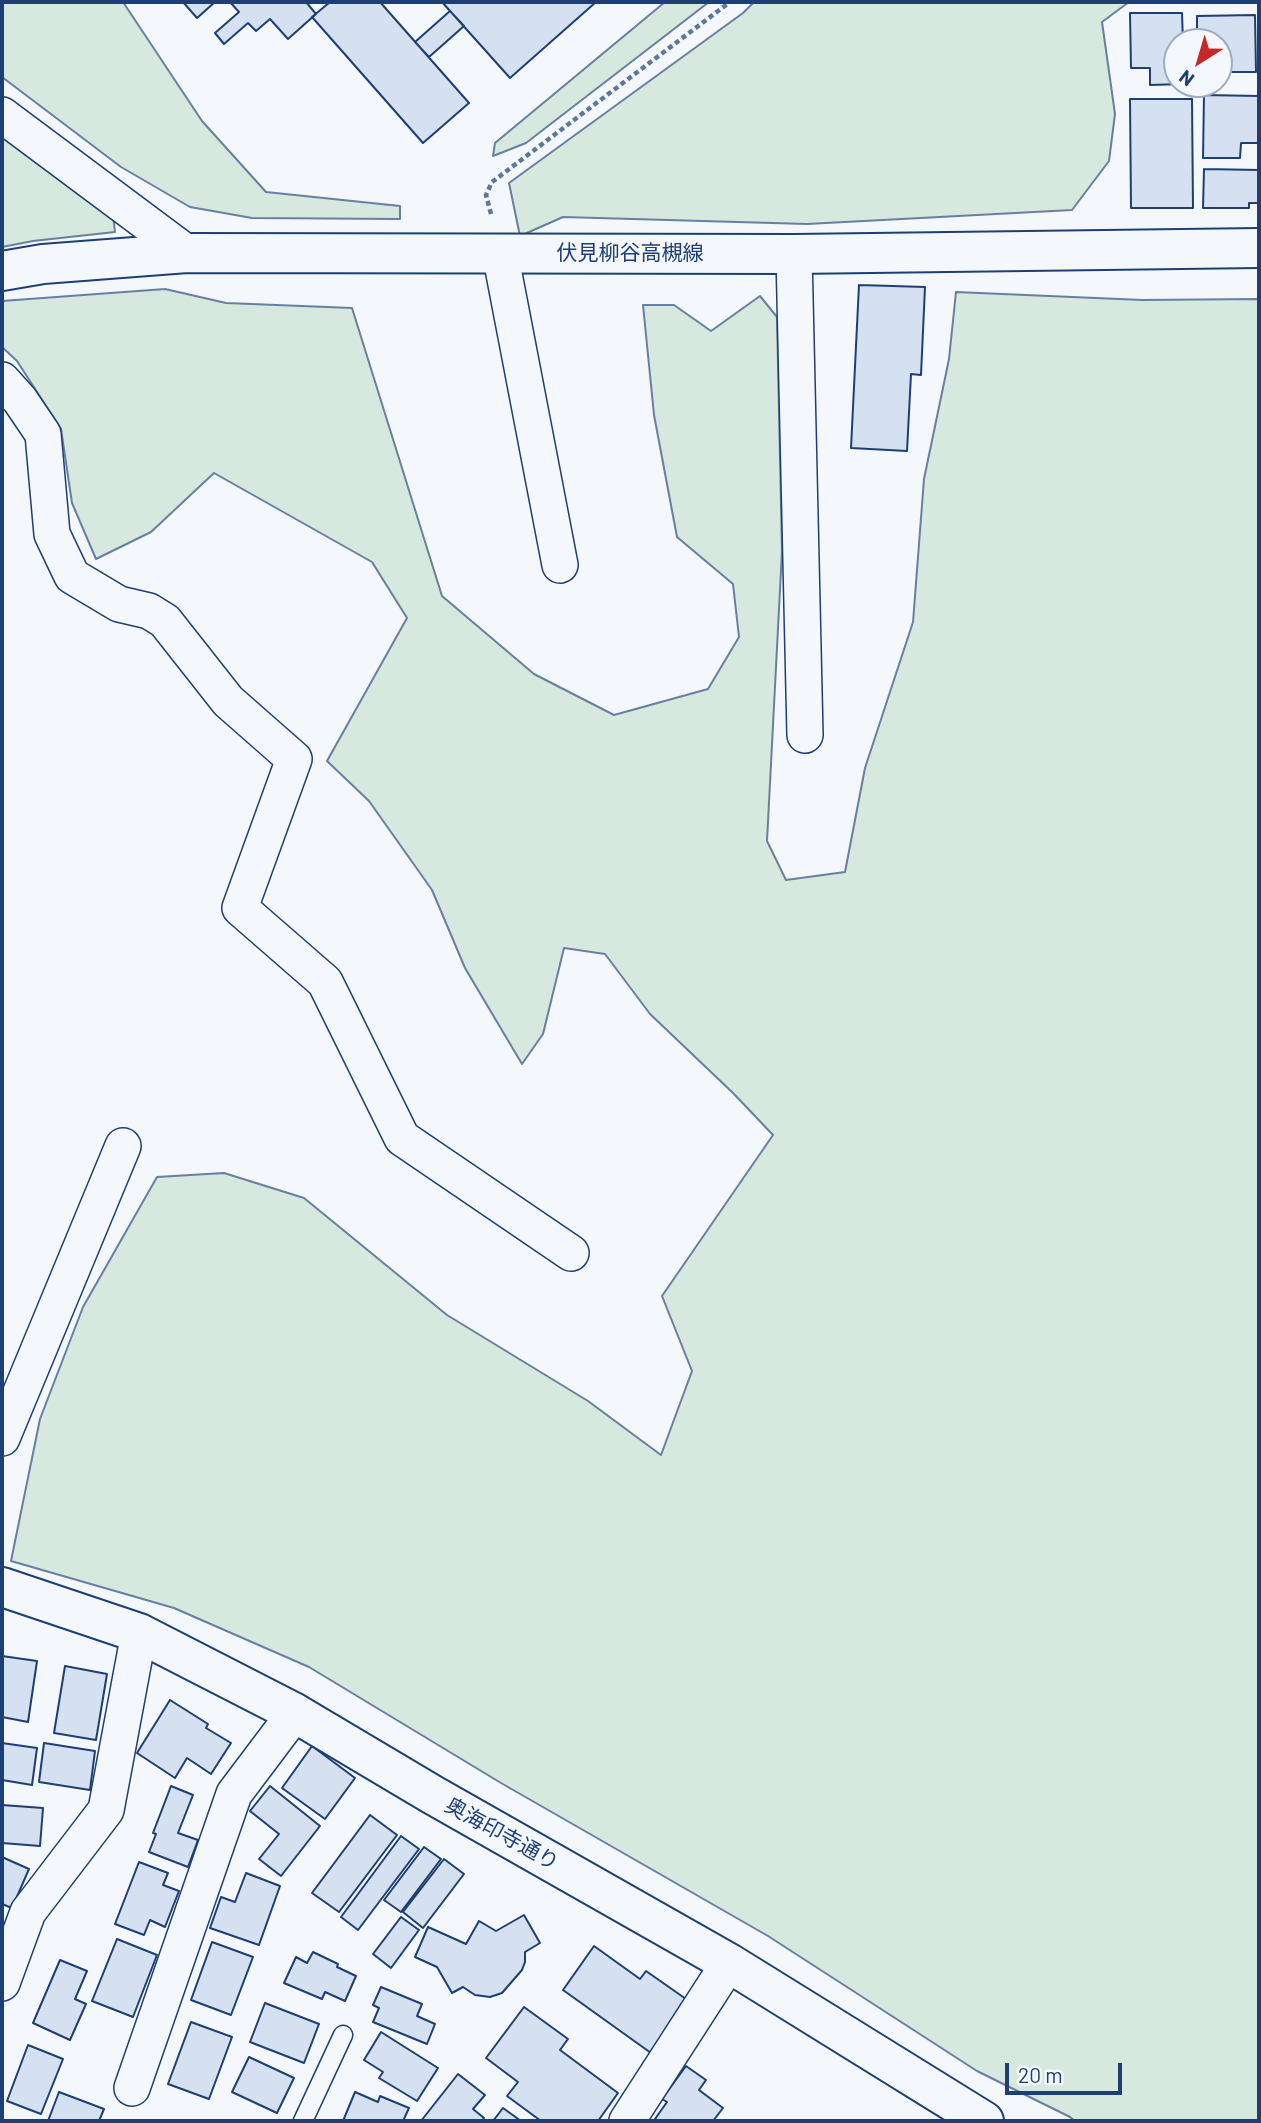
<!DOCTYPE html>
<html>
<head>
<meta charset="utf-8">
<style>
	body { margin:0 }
	#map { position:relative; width:1261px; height:2123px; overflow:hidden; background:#f4f7fb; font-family:Barlow,sans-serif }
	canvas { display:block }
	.frame { position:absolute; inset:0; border:4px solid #1d3f73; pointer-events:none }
	.north { position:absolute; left:1163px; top:28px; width:70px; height:70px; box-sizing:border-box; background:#f4f7fb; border:2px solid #9eadc5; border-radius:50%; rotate:217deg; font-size:19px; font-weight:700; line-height:28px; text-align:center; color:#1d3f73 }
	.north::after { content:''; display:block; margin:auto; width:24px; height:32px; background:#c62828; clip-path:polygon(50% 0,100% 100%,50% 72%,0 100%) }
	.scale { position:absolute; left:1005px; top:2063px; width:117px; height:32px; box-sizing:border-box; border:4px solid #1d3f73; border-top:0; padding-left:9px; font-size:21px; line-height:24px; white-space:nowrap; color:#1d3f73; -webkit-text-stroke:5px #f4f7fb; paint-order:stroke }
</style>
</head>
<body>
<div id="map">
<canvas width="1261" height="2123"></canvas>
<div class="frame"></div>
<div class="north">N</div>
<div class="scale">20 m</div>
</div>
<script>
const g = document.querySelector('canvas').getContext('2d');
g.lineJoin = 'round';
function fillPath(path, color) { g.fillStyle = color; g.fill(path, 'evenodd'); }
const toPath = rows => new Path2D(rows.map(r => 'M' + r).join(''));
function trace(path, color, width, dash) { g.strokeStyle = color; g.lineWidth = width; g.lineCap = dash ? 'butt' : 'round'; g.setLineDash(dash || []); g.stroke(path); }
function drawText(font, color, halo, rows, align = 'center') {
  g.font = font + ' Barlow,"Noto Sans JP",sans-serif'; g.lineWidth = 5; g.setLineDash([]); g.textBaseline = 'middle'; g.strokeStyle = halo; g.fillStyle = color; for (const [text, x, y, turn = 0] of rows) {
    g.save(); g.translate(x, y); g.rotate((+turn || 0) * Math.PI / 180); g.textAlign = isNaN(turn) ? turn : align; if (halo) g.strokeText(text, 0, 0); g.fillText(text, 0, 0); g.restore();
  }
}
const green = toPath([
	[2,2,123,2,202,121,266,192,400,206,400,219,252,218,190,207,121,167,2,77,2,2],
	[665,2,709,2,526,143,493,156,495,143,665,2],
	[754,2,1129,2,1102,22,1115,114,1109,161,1072,210,807,224,563,217,520,236,509,183,743,13,754,2],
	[2,134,113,215,115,232,33,241,2,247,2,134],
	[165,289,226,303,352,308,442,596,534,674,614,715,708,689,739,637,733,584,677,537,654,415,643,305,674,305,711,331,760,296,777,317,782,551,767,841,786,880,845,872,865,768,913,622,924,479,949,359,956,292,1142,300,1259,299,1259,2121,1075,2121,1070,2117,977,2071,768,1936,501,1783,309,1667,174,1608,11,1561,40,1419,83,1307,157,1177,224,1173,304,1198,447,1315,588,1401,661,1455,692,1371,662,1296,773,1135,733,1093,650,1014,605,954,564,948,543,1034,522,1064,465,968,432,890,369,801,327,761,407,618,372,562,214,473,151,532,96,559,72,503,61,429,17,361,2,347,2,301,165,289]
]);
fillPath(green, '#d7e8df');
trace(green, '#687fa3', 2);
const building = toPath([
	[183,2,215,2,197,18,183,2],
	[230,2,306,2,316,14,288,39,270,19,256,31,248,23,224,44,215,33,239,12,230,2],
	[330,2,380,2,469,103,423,143,312,17,330,2],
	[442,2,596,2,510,78,442,2],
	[450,11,464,26,429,57,415,42,450,11],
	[1130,13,1182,13,1183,42,1177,42,1177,84,1183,84,1150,85,1150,68,1131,68,1130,13],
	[1255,15,1256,72,1219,72,1219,42,1197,42,1197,16,1255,15],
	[1204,95,1259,96,1259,143,1241,143,1240,158,1203,158,1204,95],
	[1130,99,1192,99,1193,208,1131,208,1130,99],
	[1204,169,1259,170,1259,203,1249,203,1249,208,1203,208,1204,169],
	[859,285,925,287,921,375,911,374,907,451,851,448,859,285],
	[2,1656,37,1661,28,1722,2,1717,2,1656],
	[65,1666,107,1674,96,1740,54,1733,65,1666],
	[170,1700,208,1724,206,1728,231,1743,211,1774,187,1758,175,1778,137,1753,170,1700],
	[2,1743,37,1748,32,1785,2,1780,2,1743],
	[44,1743,95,1751,90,1790,39,1782,44,1743],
	[312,1746,355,1778,325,1819,282,1788,312,1746],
	[171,1786,193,1795,178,1833,198,1840,188,1867,149,1852,156,1834,153,1833,171,1786],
	[270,1786,320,1826,281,1876,259,1859,279,1834,250,1811,270,1786],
	[2,1805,43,1808,40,1846,2,1843,2,1805],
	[370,1815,397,1835,339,1912,312,1893,370,1815],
	[401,1836,419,1849,358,1930,341,1917,401,1836],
	[424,1847,441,1859,401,1912,384,1900,424,1847],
	[2,1857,29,1869,12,1908,2,1904,2,1857],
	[444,1859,464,1874,423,1928,403,1912,444,1859],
	[139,1862,168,1873,163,1885,179,1891,165,1927,150,1920,144,1935,115,1924,139,1862],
	[246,1873,280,1886,259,1945,210,1928,221,1897,235,1902,246,1873],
	[524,1915,540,1943,525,1952,525,1962,522,1970,502,1993,490,1997,475,1995,463,1987,452,1993,437,1967,415,1957,428,1927,466,1944,479,1921,496,1931,524,1915],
	[401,1917,419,1930,391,1968,373,1954,401,1917],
	[117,1939,157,1955,133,2017,92,2001,117,1939],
	[212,1942,253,1957,231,2015,191,2000,212,1942],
	[594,1946,640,1979,646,1971,686,1999,680,2006,683,2009,651,2053,563,1990,594,1946],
	[313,1952,338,1964,337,1967,356,1976,345,2001,325,1992,322,1999,284,1983,296,1957,307,1963,313,1952],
	[60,1960,87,1971,75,1999,86,2004,70,2040,33,2023,60,1960],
	[381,1987,422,2004,417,2016,435,2024,427,2044,373,2022,379,2008,373,2005,381,1987],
	[265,2003,319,2024,304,2063,250,2042,265,2003],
	[524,2007,568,2039,560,2050,618,2093,598,2121,541,2121,507,2096,518,2082,486,2058,524,2007],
	[191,2022,232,2037,209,2099,168,2084,191,2022],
	[381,2032,438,2068,417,2101,379,2078,383,2072,364,2060,381,2032],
	[28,2045,63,2059,41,2114,7,2101,28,2045],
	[249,2057,294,2078,277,2113,232,2092,249,2057],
	[686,2066,706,2080,699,2090,723,2108,713,2121,659,2121,655,2119,667,2102,662,2099,686,2066],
	[458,2074,485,2095,473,2109,484,2118,482,2121,421,2121,458,2074],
	[59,2092,104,2109,99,2121,48,2121,59,2092],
	[355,2092,378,2102,380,2096,409,2108,403,2121,343,2121,355,2092],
	[503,2108,521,2121,493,2121,503,2108]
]);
fillPath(building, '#d5e0f0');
trace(building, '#1d3f73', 2);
const service = toPath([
	[303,2121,343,2035]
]);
const minor = toPath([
	[2,115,187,253],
	[500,253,560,565],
	[794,254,805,735],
	[2,380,20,400,43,434,52,534,72,576,119,604,149,611,165,621,228,701,294,759,240,908,325,982,402,1138,571,1253],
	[2,1438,123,1146],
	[2,1983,28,1912,106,1810,139,1633],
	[132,2088,234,1794,295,1713],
	[627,2121,729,1963]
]);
const tertiary = toPath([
	[2,1587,139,1633,295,1713,433,1795,729,1963,984,2121]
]);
const primary = toPath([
	[2,271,43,264,187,253,794,254,1259,248]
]);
trace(service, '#1d3f73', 21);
trace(minor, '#1d3f73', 38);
trace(tertiary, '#1d3f73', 42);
trace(primary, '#1d3f73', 42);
trace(toPath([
	[491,214,486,195,492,182,730,2]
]), '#5e769c', 4.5, [5, 3.5]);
trace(service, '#f4f7fb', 18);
trace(minor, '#f4f7fb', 35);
trace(tertiary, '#f4f7fb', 38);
trace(primary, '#f4f7fb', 38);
drawText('21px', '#1d3f73', '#f4f7fb', [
	["伏見柳谷高槻線",630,253],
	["奥海印寺通り",502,1834,29]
]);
</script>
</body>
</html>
